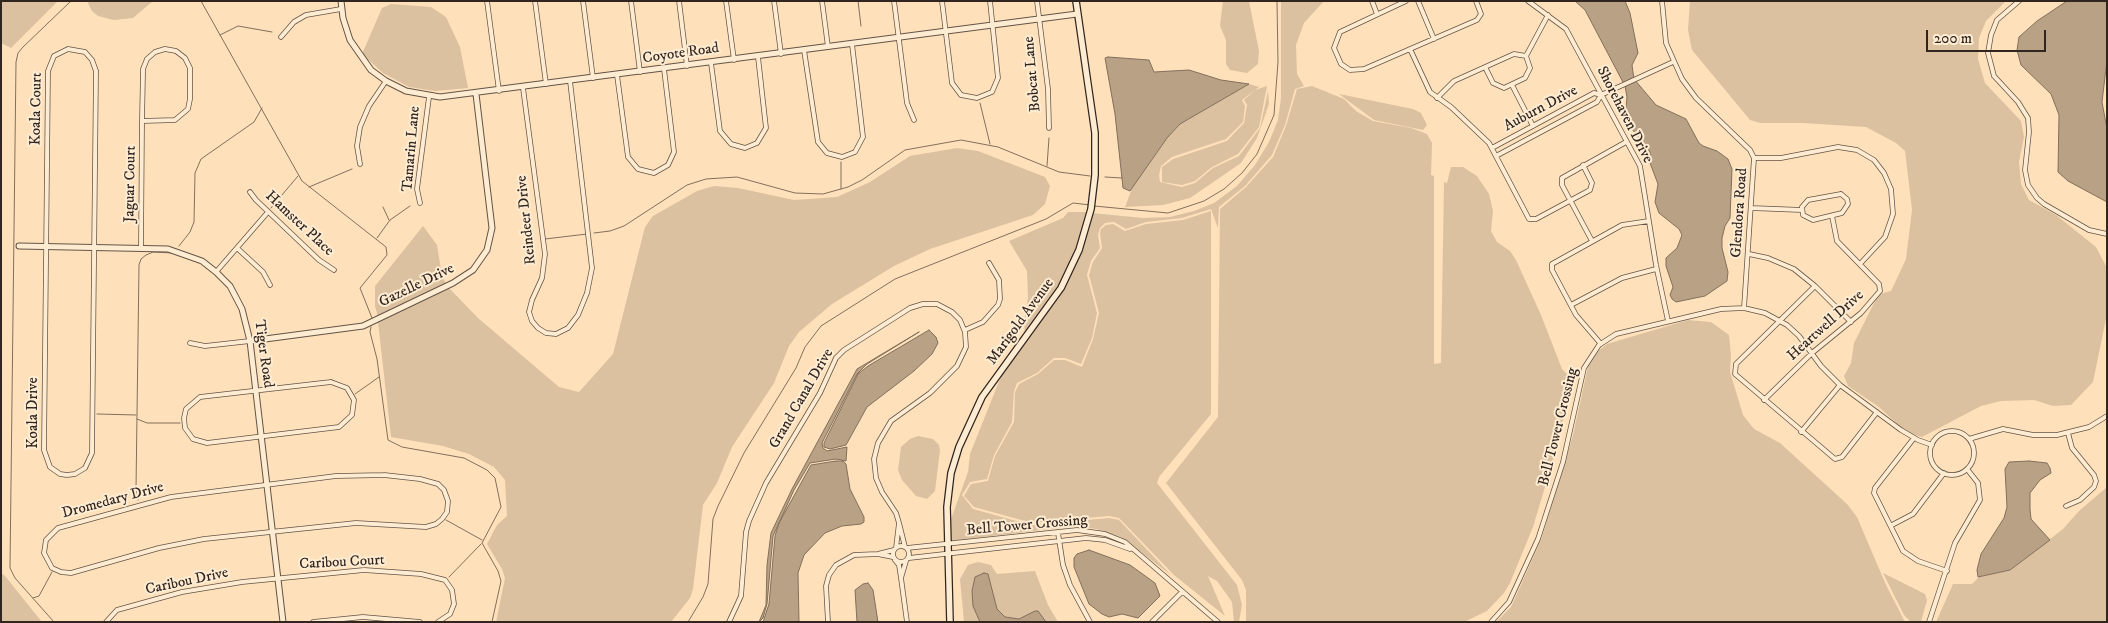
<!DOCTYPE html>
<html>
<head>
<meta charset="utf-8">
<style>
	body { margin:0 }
	#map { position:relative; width:2108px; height:623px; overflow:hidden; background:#fee1ba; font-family:"IM FELL DW Pica",serif }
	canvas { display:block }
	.frame { position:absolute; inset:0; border:2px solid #31251f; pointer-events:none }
	.scale { position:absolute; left:1926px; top:30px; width:120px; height:22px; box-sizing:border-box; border:2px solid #31251f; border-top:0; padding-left:6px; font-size:15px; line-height:18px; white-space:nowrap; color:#31251f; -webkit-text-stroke:4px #feecd2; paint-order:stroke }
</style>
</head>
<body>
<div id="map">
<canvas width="2108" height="623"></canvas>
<div class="frame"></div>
<div class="scale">200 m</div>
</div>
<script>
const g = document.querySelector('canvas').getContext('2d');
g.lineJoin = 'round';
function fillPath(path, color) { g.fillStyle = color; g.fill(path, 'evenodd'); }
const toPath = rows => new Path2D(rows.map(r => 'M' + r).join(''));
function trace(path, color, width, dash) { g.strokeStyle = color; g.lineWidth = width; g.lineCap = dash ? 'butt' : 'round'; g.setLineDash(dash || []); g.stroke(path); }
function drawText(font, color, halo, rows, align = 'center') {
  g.font = font + ' "IM FELL DW Pica",serif'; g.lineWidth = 4; g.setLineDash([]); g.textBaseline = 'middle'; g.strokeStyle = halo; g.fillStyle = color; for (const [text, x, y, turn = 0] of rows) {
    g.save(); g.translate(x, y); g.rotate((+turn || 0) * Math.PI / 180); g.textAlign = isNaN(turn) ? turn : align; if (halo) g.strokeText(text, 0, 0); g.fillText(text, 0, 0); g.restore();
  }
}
fillPath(toPath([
	[1,1,58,1,11,48,1,43],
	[87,1,153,1,133,18,114,20,98,16,92,11],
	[1223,1,1249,1,1259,51,1258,64,1247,73,1230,70,1226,64,1226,40,1220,26],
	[1281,1,1324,1,1304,23,1296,45,1297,74,1304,86,1295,89,1285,125,1272,155,1245,186,1219,207,1218,228,1211,209,1182,218,1146,222,1126,229,1114,222,1105,223,1100,228,1098,235,1100,248,1091,261,1087,275,1097,313,1092,338,1081,364,1065,358,1054,358,1037,373,1017,383,1014,391,1012,422,994,455,987,479,970,482,962,495,973,509,1031,525,1109,518,1119,520,1171,575,1121,537,1096,529,1075,526,950,541,950,522,968,472,970,454,1002,374,1063,290,1081,251,1092,213,1143,218,1170,217,1194,211,1214,203,1237,186,1255,165,1269,142,1278,120,1281,98],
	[1690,1,2006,1,1986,21,1979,38,1978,59,1985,83,2021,121,2024,137,2019,162,2021,184,2029,200,2056,215,2096,247,2107,268,2107,314,2093,382,2071,405,2053,406,2034,400,2001,401,1981,406,1922,437,1906,432,1879,407,1848,386,1844,376,1851,363,1854,343,1877,297,1880,294,1891,291,1906,259,1912,210,1905,151,1896,143,1866,127,1802,123,1760,123,1750,120,1692,50,1688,30],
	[391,4,431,7,446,17,460,47,468,88,435,91,409,87,383,73,362,54,382,8],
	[1249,84,1259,87,1242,100,1245,106,1243,122,1226,139,1172,157,1161,166,1159,175,1160,182,1182,187,1195,183,1213,168,1239,156,1260,128,1268,91,1269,104,1257,138,1241,163,1190,198,1163,205,1125,207,1133,186,1167,138,1180,124],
	[1267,86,1259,127,1238,154,1212,167,1195,181,1182,185,1162,182,1162,167,1173,159,1227,141,1244,123,1247,105,1244,100,1255,90],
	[1312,86,1344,99,1356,111,1373,121,1411,128,1427,134,1432,143,1431,175,1434,176,1434,364,1441,363,1444,182,1447,183,1451,167,1463,167,1477,176,1489,194,1493,211,1491,231,1497,242,1510,251,1516,260,1541,315,1562,369,1569,376,1568,401,1551,467,1533,527,1510,583,1504,593,1487,611,1464,622,1246,622,1246,590,1242,580,1166,483,1218,417,1220,209,1246,187,1273,157,1286,126,1297,89],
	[1339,94,1413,109,1421,113,1427,125,1423,130,1374,120],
	[957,148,978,151,1045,177,1050,186,1045,204,1033,215,930,249,894,266,832,304,799,332,789,346,774,383,732,447,717,483,703,505,693,589,690,598,671,622,496,622,505,578,502,569,487,544,497,525,507,516,505,480,494,467,469,454,443,446,391,437,378,322,449,288,478,318,559,387,579,392,613,354,645,227,653,216,697,191,714,186,738,188,794,200,837,197,870,182,910,156],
	[1211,211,1211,414,1159,477,1157,483,1237,585,1242,605,1239,622,1234,622,1232,602,1217,581,1208,576,1225,616,1174,575,1119,518,1109,516,1032,523,974,507,964,496,971,484,988,481,995,456,1014,422,1015,392,1019,384,1038,374,1054,360,1065,360,1082,367,1093,339,1099,313,1089,275,1093,262,1102,248,1100,234,1101,229,1106,225,1113,224,1125,231,1146,224,1183,220],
	[1068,212,1088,212,1077,249,1064,280,1025,335,1024,322,1028,297,1027,271,1009,241,1063,218],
	[423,226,437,245,442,276,446,284,378,317,375,306,375,286],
	[1688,320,1711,322,1729,335,1731,355,1730,372,1743,415,1754,429,1780,443,1847,504,1857,517,1886,585,1905,622,1496,622,1511,607,1541,540,1573,435,1589,362,1597,352,1607,344],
	[918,436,933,439,939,445,940,450,935,491,927,499,916,496,902,480,898,470,901,447,910,439],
	[2107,487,2107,622,1936,622,1953,584,1972,584,1979,577,2010,570,2063,529,2079,511],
	[978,562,991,565,997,574,1035,571,1048,605,1058,622,964,622,960,579,968,565],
	[1,573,5,576,42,622,1,622],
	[1883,573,1925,594,1927,600,1921,622,1911,622,1904,615]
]), '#dbc1a0');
const water = toPath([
	[1575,1,1625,1,1630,13,1638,53,1632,65,1634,79,1656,105,1686,119,1699,143,1703,146,1717,151,1728,159,1732,169,1730,218,1725,226,1722,238,1722,248,1728,272,1727,281,1705,296,1676,302,1672,299,1670,295,1673,287,1666,266,1666,258,1677,248,1682,235,1679,229,1659,213,1655,202,1658,184,1650,163,1650,152,1625,120,1627,97,1625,86,1585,10,1575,1],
	[2067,1,2107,1,2107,60,2102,102,2107,129,2107,202,2068,181,2058,172,2059,115,2051,94,2021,65,2017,50,2019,37,2037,21,2067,1],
	[1108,57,1149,60,1154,72,1189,70,1221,80,1249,84,1180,124,1167,138,1130,191,1123,188,1115,114,1105,58,1108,57],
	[929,330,936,337,938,343,932,354,914,371,867,407,846,445,830,449,824,447,824,443,858,374,868,366,929,330],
	[919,332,867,364,857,374,822,443,823,448,827,451,847,447,846,461,836,459,810,463,794,490,773,536,767,604,763,618,759,622,766,605,767,565,771,533,792,489,857,369,919,332],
	[836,461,843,461,846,464,850,489,864,517,864,522,861,524,842,526,825,533,804,555,798,573,799,622,763,622,769,604,775,536,779,523,811,465,836,461],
	[2029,461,2047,463,2050,468,2051,473,2040,480,2030,493,2030,509,2031,519,2050,540,2010,570,1978,577,1977,570,1981,554,2004,518,2007,507,2005,469,2009,462,2029,461],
	[1089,550,1130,565,1155,583,1160,596,1138,618,1122,614,1109,617,1102,614,1089,604,1074,567,1074,558,1077,554,1089,550],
	[984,573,988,574,997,609,1005,617,1019,619,1035,611,1038,611,1046,622,980,622,973,606,972,591,975,577,984,573],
	[868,583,873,590,878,622,857,622,855,590,863,584,868,583]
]);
fillPath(water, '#b8a185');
trace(water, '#826f5c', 1);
trace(toPath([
	[201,1,302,181,386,247,387,255,360,288,372,318],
	[858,1,861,26],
	[220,35,238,26,272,32],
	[980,103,990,144],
	[1047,166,1049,138],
	[1105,177,1122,178],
	[309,187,352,169],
	[841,189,841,162],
	[1094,206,1168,213,1204,201,1224,189,1242,173,1257,154,1274,115,1278,62,1277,1],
	[383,207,389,220],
	[271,208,298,176],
	[594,233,610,231,624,226,687,185,706,179,737,177,795,193,823,194,848,187,862,180,905,150,961,140,998,147,1059,172,1090,176],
	[377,238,390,220,410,206],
	[545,239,587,234],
	[179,246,190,232,194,222,195,173,201,159,254,122,262,108],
	[371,327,370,332,377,359,388,440,402,447,464,458,487,470,495,478,501,507,482,543,498,571,501,581,492,622],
	[355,394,379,377],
	[97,414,136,415],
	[137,419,147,423,180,423],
	[138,500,136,489,139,265,141,259,146,255,153,252,173,253],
	[446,520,482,540],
	[449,577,481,544],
	[33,598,39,596,52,572],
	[54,622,15,578,10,568,16,62,18,53,23,47,71,1],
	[688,622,703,597,708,584,713,519,718,506,744,453,796,368,805,347,821,326,895,279,1046,219,1073,203,1090,205]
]), '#826f5c', 1);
const minor = toPath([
	[487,1,499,91],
	[535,1,546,84],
	[583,1,593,78],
	[631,1,640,72],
	[679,1,687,66],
	[726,1,734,60],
	[774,1,781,54],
	[822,1,828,47],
	[894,1,907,103,914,120],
	[942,1,952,83,961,95,977,98,992,92,998,78,990,1],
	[1037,1,1048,89,1049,128],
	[1372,1,1377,14],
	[1406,1,1340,32,1334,48,1341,64,1350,70,1364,69,1477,20,1481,14,1476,1],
	[1418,1,1434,39],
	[1528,1,1566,29,1640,166,1656,265,1668,321],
	[1662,1,1666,43,1682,79,1696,98,1750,150,1754,158,1744,308],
	[2019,1,1997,20,1991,35,1988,53,1994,76,2018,102,2028,118,2029,132,2025,170,2028,185,2037,198,2044,204,2089,230,2107,234],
	[281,37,294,22,306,15,341,9],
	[68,49,85,52,92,60,96,71,92,453,85,468,75,474,67,475,60,474,50,467,44,450,48,71,54,56,68,49],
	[1410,49,1430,92,1451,107,1489,143,1529,219,1536,219,1590,190,1592,183,1583,165],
	[804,50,818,142,827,153,842,157,855,152,863,137,852,44],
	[1526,56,1548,15],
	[711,63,720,131,731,144,745,148,757,143,766,128,758,57],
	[617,75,628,157,638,169,654,173,668,165,674,152,664,69],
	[1512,85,1533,126],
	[523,88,545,254,542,278,532,300,529,312,532,321,538,328,546,333,556,334,568,328,578,315,587,293,592,268,570,81],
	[1437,98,1454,81,1514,54,1526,56,1530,68,1525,78,1504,88,1493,83,1485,67],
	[1492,148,1594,93,1601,95,1673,62],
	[1496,156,1597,102,1601,95],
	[1754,158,1781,158,1838,147,1857,150,1874,160,1884,173,1891,189,1893,214,1885,237,1860,264],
	[360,164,357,146,360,127,369,106,386,81],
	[250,192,256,200,319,260,334,270],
	[1841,194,1847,199,1848,204,1842,213,1813,220,1803,215,1802,207,1808,200,1841,194],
	[420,203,417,189,429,97],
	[1751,208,1802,210],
	[1592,241,1562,185,1562,178,1626,142],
	[141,247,142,121,143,72,143,69,147,59,155,52,165,49,176,51,185,58,190,68,190,99,188,109,175,120,142,121],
	[237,248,263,272,270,285],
	[1749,254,1768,258,1794,269,1815,286,1851,322],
	[216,272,268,212],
	[1815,286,1736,364,1735,374,1835,459,1842,457,1877,412],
	[1571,305,1622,278,1656,269],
	[965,330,983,322,998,305,1000,299,999,280,989,263],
	[190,343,205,346,250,341],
	[1601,344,1576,315,1552,270,1552,264,1622,225,1649,221],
	[331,382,347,388,354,400,352,415,339,427,207,443,193,439,185,428,184,418,186,409,200,397,331,382],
	[1764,400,1812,353,1861,313,1880,291,1879,284,1837,241,1832,216],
	'1930 453a22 22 0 1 1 44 0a22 22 0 1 1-44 0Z',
	[1801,432,1840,385],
	[1914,438,1875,488,1874,493,1903,551,1918,561,1947,571],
	[1969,439,2003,429,2033,435,2057,435,2089,427,2107,416],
	[384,475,420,479,438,484,444,490,448,501,447,512,442,519,436,524,426,527,356,523,204,539,159,548,71,573,61,572,52,568,44,553,46,540,58,528,171,497,336,476,384,475],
	[2066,506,2080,500,2094,487,2096,481,2094,475,2072,448,2068,433],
	[1892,525,1913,514,1944,473],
	[1058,533,1063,565,1070,585,1090,622],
	'893 554a8 8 0 1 1 16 0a8 8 0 1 1-16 0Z',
	[896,548,899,523,905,547],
	[907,548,1077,530,1105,534,1125,542,1218,622],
	[878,554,893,557],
	[909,558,1086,538,1105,540,1130,549],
	[895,560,899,565,901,578,907,622],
	[901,578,906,561],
	[106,622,117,610,182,592,242,582,364,570,421,574,445,580,452,590,454,604,450,614,438,622],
	[313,622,363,617,420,622],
	[729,622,741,596,746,532,749,521,766,483,820,393,836,358,844,350,910,308,923,304,937,304,952,312,960,320,965,332,966,347,957,366,930,393,891,421,878,443,874,459,876,478,882,492,896,513,899,523],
	[828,622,826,586,829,575,836,565,854,555,878,554,894,550],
	[1152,622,1182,592],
	[1491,622,1509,602,1538,539,1563,462,1584,368,1599,345,1616,334,1721,309,1744,308,1765,313,1787,325,1799,336,1821,366,1840,385,1901,430,1918,440,1932,445],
	[1929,622,1955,543,1980,500,1978,483,1967,469]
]);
const tertiary = toPath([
	[341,1,343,18,350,40,371,70,386,81,406,91,440,97,1077,14],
	[19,246,168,249,202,261,216,272,230,286,242,309,250,341,283,622],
	[250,341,363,326,453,283,473,270,487,250,492,228,476,94]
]);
const secondary = toPath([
	[950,622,947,507,951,473,959,447,982,397,1061,288,1079,250,1091,209,1095,175,1095,133,1076,1]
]);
trace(minor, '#645446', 5.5);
trace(tertiary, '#645446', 7);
trace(secondary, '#31251f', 8);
trace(minor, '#feecd2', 4);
trace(tertiary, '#feecd2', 5);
trace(secondary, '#feecd2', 5.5);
drawText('15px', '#31251f', '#feecd2', [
	["Coyote Road",681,54,-8],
	["Bobcat Lane",1033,74,-95],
	["Koala Court",37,109,-89],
	["Auburn Drive",1541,109,-28],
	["Shorehaven Drive",1624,115,63],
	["Tamarin Lane",412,149,-85],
	["Jaguar Court",131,184,-89],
	["Glendora Road",1740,213,-86],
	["Reindeer Drive",527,220,-96],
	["Hamster Place",299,224,43],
	["Gazelle Drive",417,286,-26],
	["Marigold Avenue",1021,322,-54],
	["Heartwell Drive",1826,326,-42],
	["Tiger Road",263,354,82],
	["Grand Canal Drive",802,399,-60],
	["Koala Drive",34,413,-90],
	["Bell Tower Crossing",1559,427,-76],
	["Dromedary Drive",113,501,-15],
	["Bell Tower Crossing",1027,526,-5],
	["Caribou Court",342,563,-3],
	["Caribou Drive",187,582,-12]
]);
</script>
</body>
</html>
